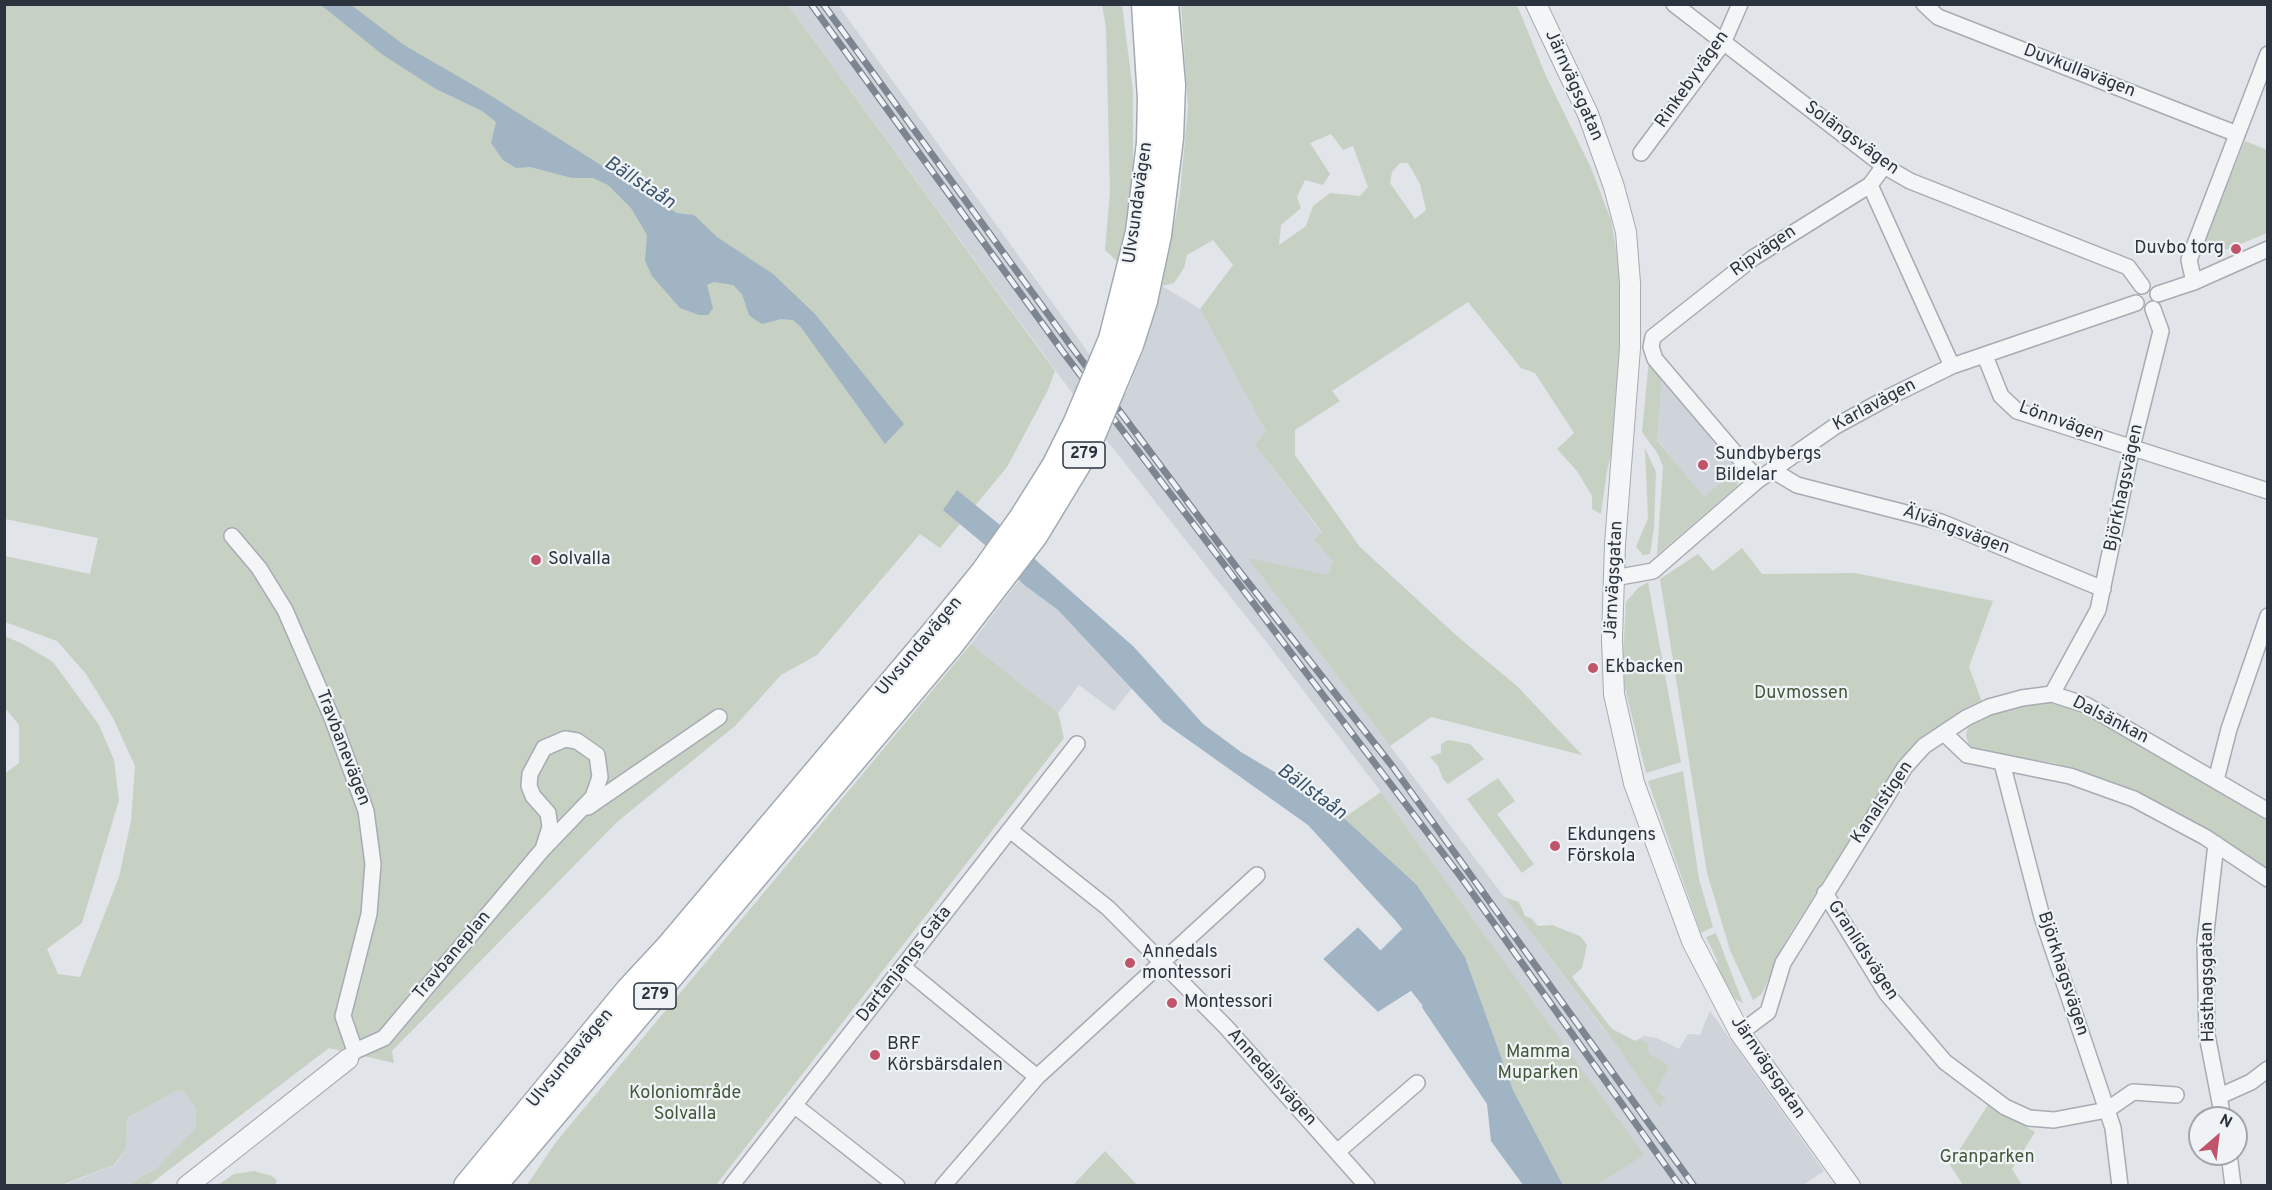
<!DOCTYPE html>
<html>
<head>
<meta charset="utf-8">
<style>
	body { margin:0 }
	#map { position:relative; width:2272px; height:1190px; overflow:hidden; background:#e1e4e8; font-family:Overpass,sans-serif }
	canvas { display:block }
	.frame { position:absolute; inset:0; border:6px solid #2b333e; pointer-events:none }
	.north { position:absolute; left:2188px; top:1106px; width:60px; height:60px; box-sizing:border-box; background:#f0f3f6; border:2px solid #a1a6ac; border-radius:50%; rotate:28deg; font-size:16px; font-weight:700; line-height:24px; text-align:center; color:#2b333e }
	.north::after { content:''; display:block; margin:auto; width:21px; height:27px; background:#bf546b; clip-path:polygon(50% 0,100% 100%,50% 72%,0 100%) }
</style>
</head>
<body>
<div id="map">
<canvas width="2272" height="1190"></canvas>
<div class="frame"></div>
<div class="north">N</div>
</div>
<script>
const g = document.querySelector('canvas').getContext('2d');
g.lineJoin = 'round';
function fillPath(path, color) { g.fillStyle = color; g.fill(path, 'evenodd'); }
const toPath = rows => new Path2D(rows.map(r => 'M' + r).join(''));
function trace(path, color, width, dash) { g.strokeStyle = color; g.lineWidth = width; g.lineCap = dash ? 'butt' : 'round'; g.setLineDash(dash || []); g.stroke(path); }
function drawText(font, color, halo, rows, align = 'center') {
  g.font = font + ' Overpass,sans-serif'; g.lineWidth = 4.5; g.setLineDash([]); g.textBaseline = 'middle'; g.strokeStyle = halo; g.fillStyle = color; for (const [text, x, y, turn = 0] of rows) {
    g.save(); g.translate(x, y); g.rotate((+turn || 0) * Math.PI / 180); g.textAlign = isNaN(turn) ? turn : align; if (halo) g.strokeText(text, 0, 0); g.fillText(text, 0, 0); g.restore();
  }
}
fillPath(toPath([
	[788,5,838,5,1090,355,1126,394,1143,352,1162,286,1200,309,1267,431,1255,445,1322,533,1315,540,1333,561,1328,575,1249,559,1606,1032,1612,1029,1635,1041,1644,1036,1657,1038,1679,1049,1688,1034,1700,1035,1710,1011,1824,1171,1803,1185,1597,1185,1643,1155,1381,792,1264,639,1108,442],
	[1662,379,1736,469,1704,498,1657,439],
	[1019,580,1058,610,1132,688,1114,711,1079,685,1058,713,971,644],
	[178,1090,185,1092,196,1109,195,1129,154,1171,148,1172,130,1185,62,1186,115,1165,126,1148,127,1118]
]), '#cfd3da');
fillPath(toPath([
	[4,5,788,5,1055,371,1048,390,1007,467,940,548,920,534,817,655,781,675,735,726,617,822,392,1051,394,1063,329,1048,149,1185,130,1185,148,1172,154,1171,195,1129,196,1109,185,1092,178,1090,127,1118,126,1148,114,1165,62,1185,5,1185,4,774,19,763,19,725,5,708,5,636,23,644,53,662,99,725,114,760,119,800,82,923,47,949,58,974,80,977,119,877,131,821,135,766,113,718,86,674,57,641,5,622,5,556,90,574,98,538,5,519],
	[1102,5,1122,5,1133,91,1133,187,1119,263,1105,250,1110,192,1106,27],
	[1181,5,1517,5,1546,76,1591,168,1611,220,1622,282,1619,424,1607,471,1601,514,1592,509,1592,496,1577,471,1557,449,1574,433,1535,373,1521,368,1468,302,1332,391,1340,401,1295,430,1295,455,1360,547,1457,636,1518,687,1582,755,1431,717,1390,746,1248,558,1328,575,1333,561,1314,540,1322,532,1255,445,1266,431,1200,309,1233,265,1213,240,1187,255,1184,268,1174,283,1162,286,1180,194,1188,107],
	[1331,134,1343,150,1353,146,1368,187,1360,196,1330,193,1313,206,1306,226,1279,245,1281,225,1301,208,1297,197,1305,180,1323,185,1330,174,1310,143],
	[1400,163,1408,163,1420,184,1426,210,1415,219,1390,183,1392,172],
	[2245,141,2267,150,2267,233,2228,249,2213,251,2205,247,2204,243],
	[1649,359,1662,379,1657,440,1704,497,1736,469,1739,475,1737,486,1657,555,1663,467,1658,454,1642,432],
	[1645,448,1656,472,1654,527,1650,554,1643,555,1636,547,1648,518],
	[1742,548,1762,574,1855,573,1993,601,1969,667,1982,702,1911,750,1893,771,1786,940,1762,994,1753,1000,1730,950,1707,873,1660,579,1698,554,1713,571],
	[1648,582,1681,762,1646,773,1625,688,1623,656,1626,602,1638,588],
	[971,644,1058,713,1064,738,716,1185,527,1185,556,1142],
	[2041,700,2092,715,2267,821,2267,871,2126,788,2055,763,1975,751,1968,743,1966,735,1969,724,2011,707],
	[1448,740,1470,744,1484,759,1448,784,1443,779,1438,766,1430,757,1441,753,1441,744],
	[1683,771,1699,879,1713,927,1701,933,1648,781],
	[1498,778,1515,801,1497,814,1534,864,1522,873,1467,799],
	[1381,792,1644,1155,1597,1185,1563,1185,1513,1090,1465,957,1417,885,1344,818],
	[1504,897,1519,902,1525,916,1531,918,1538,926,1552,925,1580,936,1587,945,1582,968,1572,977,1612,1029,1635,1041,1639,1039,1647,1043,1649,1054,1669,1066,1656,1091,1666,1098,1659,1107,1618,1047],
	[1716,933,1743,1003,1735,999,1714,965,1718,962,1706,937],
	[1989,1103,2035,1132,2012,1169,2022,1185,1963,1185,1950,1165],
	[1105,1151,1137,1185,1073,1185],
	[254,1171,272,1176,277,1181,275,1185,218,1185,234,1174]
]), '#c7d1c3');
fillPath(toPath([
	[321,5,351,5,404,45,485,92,677,213,694,215,717,237,773,274,815,314,904,424,885,444,800,326,793,320,781,319,762,324,754,319,749,315,742,294,733,285,714,282,707,285,713,308,708,315,699,315,680,308,652,276,645,261,647,235,631,208,608,185,593,178,572,178,530,167,516,168,503,160,491,143,496,122,482,111,436,89,383,55],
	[957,490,1000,525,1039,563,1134,647,1203,724,1241,752,1298,786,1344,818,1417,885,1465,957,1513,1090,1563,1185,1523,1185,1491,1141,1487,1104,1411,991,1378,1012,1323,959,1358,927,1381,950,1402,929,1394,919,1308,825,1163,722,1058,610,1023,584,985,545,943,510]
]), '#a0b4c4');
fillPath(toPath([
	[1394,919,1402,929,1380,950,1358,927,1323,959,1378,1012,1411,991,1423,1006,1420,1008,1410,995,1377,1015,1320,959,1358,924,1381,946,1398,929,1392,921]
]), '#e1e4e8');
const minor = toPath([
	[1674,4,1884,166,1910,181,2128,267,2142,286],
	[1924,4,1938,17,2237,134],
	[1641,153,1723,43,1740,4],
	[1870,185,1952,366],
	[2194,282,2189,260,2268,54],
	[2158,294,2194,282,2268,249],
	[1985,356,2001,396,2017,411,2268,491],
	[1772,470,1797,485,1941,522,2103,589],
	[1758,480,1655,359,1651,347,1653,337,1753,258,1870,185,1884,166],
	[232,536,259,568,285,610,332,718,366,811,373,864,369,914,343,1016,355,1051],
	[1614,578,1653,571,1758,480,1834,427,1889,397,1952,366,2136,303],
	[2052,694,2098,610,2132,447,2161,331,2153,309],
	[1944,733,1967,755,2070,776,2134,799,2205,837,2268,879],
	[2002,763,2042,917,2113,1128,2120,1186],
	[2216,780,2229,729,2268,616],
	[588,807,719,717],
	[1011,831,1108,908,1226,1027,1367,1186],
	[2216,844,2205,941,2207,1035,2223,1118],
	[1825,893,1887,994,1945,1062,2005,1107,2029,1118,2054,1120,2107,1110,2133,1092,2176,1095],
	[903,967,1037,1077],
	[1740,1033,1768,1012,1783,963,1905,767,1924,746,1966,718,1989,707,2022,698,2052,694,2086,705,2268,811],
	[348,1059,355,1051,384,1038,543,849,593,797,600,777,597,755,577,741,565,739,544,748,530,774,529,786,533,796,548,813,550,827,543,849],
	[2220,1096,2251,1082,2268,1069],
	[794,1105,897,1186],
	[1337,1152,1417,1083],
	[2229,1154,2233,1186],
	[731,1186,1077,744],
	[943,1186,1037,1077,1257,875]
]);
const tertiary = toPath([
	[1536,4,1588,114,1614,187,1626,232,1630,283,1630,348,1615,544,1612,639,1614,694,1634,783,1692,941,1740,1033,1850,1186],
	[187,1186,348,1059]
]);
const primary = toPath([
	[1138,232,1149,143,1150,99,1144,4],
	[1159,235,1171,138,1173,85,1166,4],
	[466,1186,628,990,667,948,934,632],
	[494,1186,951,645]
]);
trace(minor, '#a7abb2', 18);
trace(tertiary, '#a7abb2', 22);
trace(primary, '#a2a9b2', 27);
trace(minor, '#f3f5f7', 15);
trace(tertiary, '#f3f5f7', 20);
trace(primary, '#fff', 24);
const rail = toPath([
	[811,4,1063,352,1461,877,1680,1186],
	[823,4,1071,346,1243,576,1393,767,1694,1186]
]);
trace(rail, '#7c8590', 7);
trace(rail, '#f0f3f6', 4.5, [14]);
const primaryBridge = toPath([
	[934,632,983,572,1022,517,1054,466,1076,422,1111,339,1138,232],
	[951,645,1035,536,1086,452,1131,345,1145,301,1159,235]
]);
trace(primaryBridge, '#a2a9b2', 27, []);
trace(primaryBridge, '#fff', 24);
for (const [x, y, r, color] of [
	[2236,249,6,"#bf546b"],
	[1703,465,6,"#bf546b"],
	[536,560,6,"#bf546b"],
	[1593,668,6,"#bf546b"],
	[1555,846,6,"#bf546b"],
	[1130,963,6,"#bf546b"],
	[1172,1003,6,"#bf546b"],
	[875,1055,6,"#bf546b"]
]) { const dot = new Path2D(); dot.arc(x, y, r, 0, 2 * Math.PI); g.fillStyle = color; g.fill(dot); trace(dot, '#f0f3f6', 2); }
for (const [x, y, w] of [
	[1084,455,42],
	[655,996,42]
]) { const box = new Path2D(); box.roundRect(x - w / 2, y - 13, w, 26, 4.5); g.fillStyle = '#f0f3f6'; g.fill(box); trace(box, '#2b333e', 1.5); }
drawText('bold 16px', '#2b333e', null, [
	["279",1084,455],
	["279",655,996]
]);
drawText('18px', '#2b333e', '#f0f3f6', [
	["Duvkullavägen",2079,72,21],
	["Rinkebyvägen",1693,80,-55],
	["Järnvägsgatan",1573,86,66],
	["Solängsvägen",1851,139,36],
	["Ulvsundavägen",1139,203,-82],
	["Ripvägen",1764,252,-35],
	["Karlavägen",1875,406,-28],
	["Lönnvägen",2061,423,20],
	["Björkhagsvägen",2125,488,-78],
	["Älvängsvägen",1956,531,20],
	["Järnvägsgatan",1615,580,-87],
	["Ulvsundavägen",920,647,-50],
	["Dalsänkan",2110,721,27],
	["Travbanevägen",342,748,69],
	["Kanalstigen",1883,803,-56],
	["Granlidsvägen",1862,951,57],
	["Travbaneplan",453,956,-50],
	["Dartanjangs Gata",905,965,-52],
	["Björkhagsvägen",2062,974,72],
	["Hästhagsgatan",2209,982,-91],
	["Ulvsundavägen",571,1059,-50],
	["Järnvägsgatan",1767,1068,56],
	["Annedalsvägen",1271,1078,48]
]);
drawText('18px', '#2b333e', '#f0f3f6', [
	["Duvbo torg",2224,249,"right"],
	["Sundbybergs",1715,455],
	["Bildelar",1715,476],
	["Solvalla",548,560],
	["Ekbacken",1605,668],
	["Ekdungens",1567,836],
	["Förskola",1567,857],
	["Annedals",1142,953],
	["montessori",1142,974],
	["Montessori",1184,1003],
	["BRF",887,1045],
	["Körsbärsdalen",887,1066]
], 'left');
drawText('18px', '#42583a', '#f0f3f6', [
	["Duvmossen",1801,694],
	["Mamma",1538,1053],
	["Muparken",1538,1074],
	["Koloniområde",685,1094],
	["Solvalla",685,1115],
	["Granparken",1987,1158]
]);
drawText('italic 20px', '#3a546d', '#f0f3f6', [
	["Bällstaån",639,184,33],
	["Bällstaån",1311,793,36]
]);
</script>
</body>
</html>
